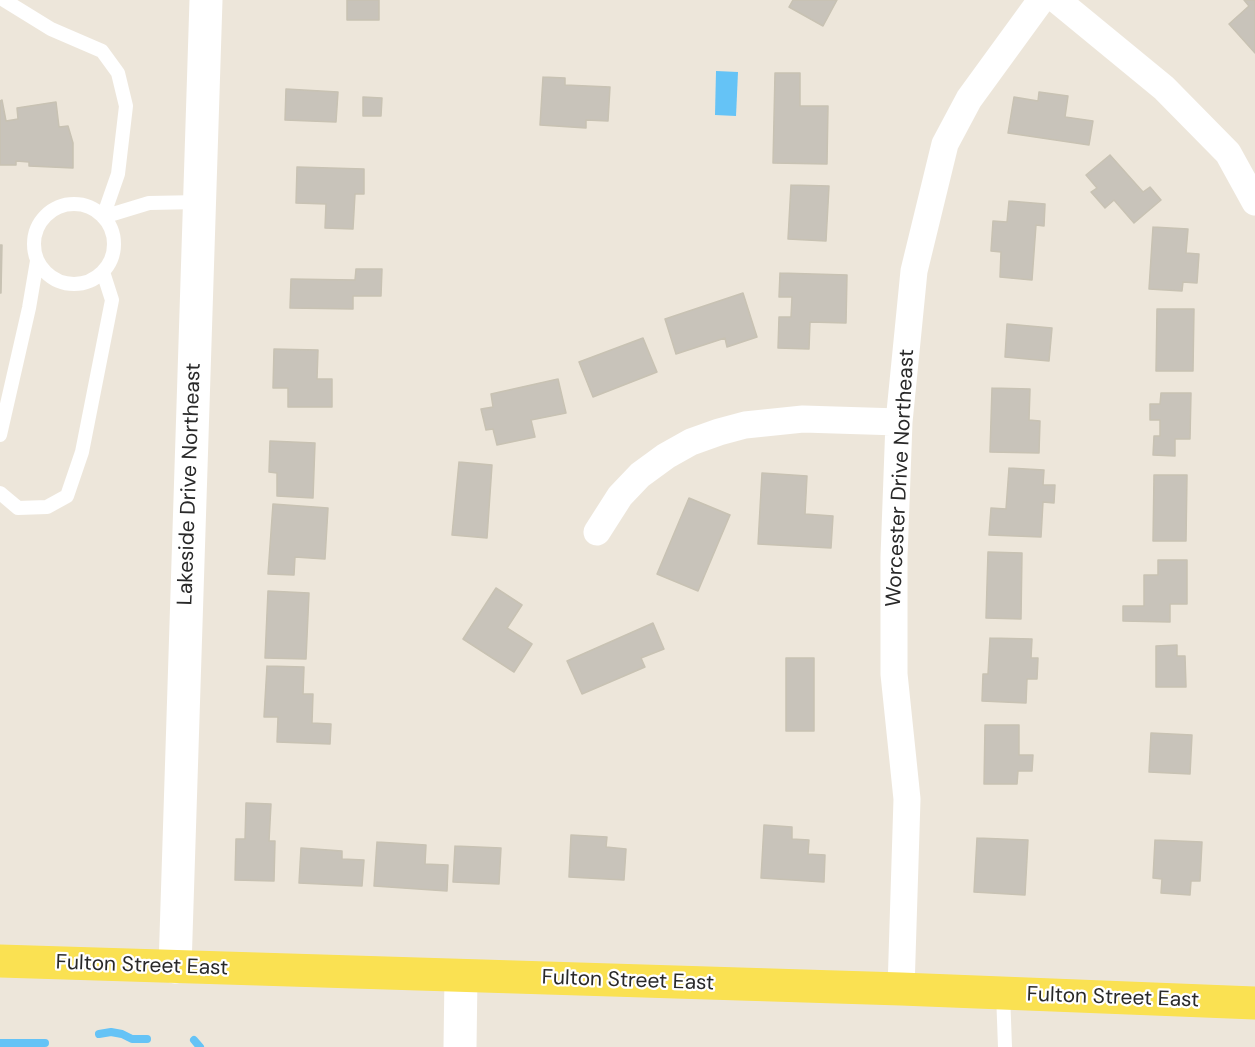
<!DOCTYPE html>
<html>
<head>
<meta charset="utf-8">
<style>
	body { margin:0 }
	canvas { display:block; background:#ede6da }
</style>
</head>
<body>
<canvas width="1255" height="1047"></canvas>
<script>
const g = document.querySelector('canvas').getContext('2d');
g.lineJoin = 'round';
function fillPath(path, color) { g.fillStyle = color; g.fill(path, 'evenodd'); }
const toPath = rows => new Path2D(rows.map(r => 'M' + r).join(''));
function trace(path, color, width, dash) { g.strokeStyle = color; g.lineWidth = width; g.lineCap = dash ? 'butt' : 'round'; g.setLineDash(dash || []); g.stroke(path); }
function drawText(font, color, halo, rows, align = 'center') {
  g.font = font + ' "DM Sans",sans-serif'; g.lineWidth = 4.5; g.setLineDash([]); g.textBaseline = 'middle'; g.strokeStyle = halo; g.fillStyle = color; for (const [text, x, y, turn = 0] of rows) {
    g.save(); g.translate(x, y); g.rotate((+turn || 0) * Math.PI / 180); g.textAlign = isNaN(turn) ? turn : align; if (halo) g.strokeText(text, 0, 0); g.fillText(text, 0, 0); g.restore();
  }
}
fillPath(toPath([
	[716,71,738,72,736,116,715,115]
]), '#65c3f6');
trace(toPath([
	[99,1034,111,1032,122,1034,132,1039,147,1039],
	[194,1040,200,1047],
	[0,1043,45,1043]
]), '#65c3f6', 8);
const building = toPath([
	[347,0,379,0,379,20,347,20,347,0],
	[793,0,837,0,823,26,789,7,793,0],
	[1244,0,1255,0,1255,53,1229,24,1249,6,1244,0],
	[775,73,800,73,800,106,828,106,827,164,773,163,775,73],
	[543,77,565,78,565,85,610,87,608,121,586,120,586,128,540,125,543,77],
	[286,89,338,92,336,122,285,120,286,89],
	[1039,92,1068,96,1065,117,1093,121,1089,145,1008,133,1014,97,1038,101,1039,92],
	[363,97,382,98,381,116,363,116,363,97],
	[2,100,6,121,18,119,17,108,56,102,59,127,68,126,73,143,73,168,29,166,29,162,16,161,16,165,0,165,0,101,2,100],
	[1110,155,1143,192,1150,187,1161,200,1134,223,1114,200,1105,208,1091,192,1097,188,1086,175,1110,155],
	[297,167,364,169,364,194,355,194,353,229,325,228,326,204,296,203,297,167],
	[791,185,829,186,826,241,788,239,791,185],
	[1009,201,1045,204,1044,226,1036,225,1032,280,1000,277,1001,252,991,251,993,221,1007,222,1009,201],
	[1153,227,1188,229,1186,253,1199,254,1197,283,1183,282,1182,291,1149,289,1153,227],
	[0,245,2,245,1,293,0,293,0,245],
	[356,269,382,269,381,296,353,296,353,309,290,308,291,279,355,280,356,269],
	[780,273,847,275,846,323,810,322,809,349,778,348,779,317,791,317,792,297,779,297,780,273],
	[743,293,757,337,727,347,725,338,676,354,665,319,743,293],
	[1157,309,1194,309,1193,371,1156,371,1157,309],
	[1007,324,1052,328,1049,361,1005,357,1007,324],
	[643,338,657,372,593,397,579,362,643,338],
	[274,349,318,350,317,379,332,379,332,407,288,407,288,388,273,388,274,349],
	[558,379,566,413,531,420,535,437,497,445,493,429,486,430,481,409,493,407,491,394,558,379],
	[992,388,1030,389,1029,420,1040,421,1039,453,990,452,992,388],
	[1161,393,1191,393,1190,439,1175,439,1175,456,1153,455,1154,436,1160,436,1160,420,1150,420,1150,404,1160,404,1161,393],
	[270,441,315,443,313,498,277,496,277,473,269,472,270,441],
	[459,462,492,465,487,538,452,535,459,462],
	[1009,468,1044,470,1043,485,1055,485,1054,503,1043,502,1041,537,989,535,991,508,1006,509,1009,468],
	[762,473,807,476,805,514,833,516,831,548,758,544,762,473],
	[1154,475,1187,475,1186,541,1153,541,1154,475],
	[689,498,730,515,698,591,657,574,689,498],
	[273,504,328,508,325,559,295,557,294,575,268,574,273,504],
	[988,552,1022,553,1021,619,986,618,988,552],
	[1158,560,1187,560,1187,604,1170,604,1170,622,1123,621,1123,606,1144,606,1144,575,1158,575,1158,560],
	[496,588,522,605,507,628,532,644,514,672,463,639,496,588],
	[268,591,309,593,306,659,265,658,268,591],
	[653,623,664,649,641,658,645,667,582,694,567,661,653,623],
	[990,638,1032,639,1031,658,1038,658,1037,679,1027,679,1026,703,982,701,983,674,988,674,990,638],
	[1177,645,1177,656,1185,656,1186,687,1156,687,1156,646,1177,645],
	[786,658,814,658,814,731,786,731,786,658],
	[267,666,304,667,303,694,313,694,312,723,331,724,330,744,277,742,278,717,264,717,267,666],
	[985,725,1019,725,1019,755,1033,755,1032,771,1018,771,1017,784,984,784,985,725],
	[1151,733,1192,735,1190,774,1149,772,1151,733],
	[246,803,271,804,269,841,275,841,274,881,235,880,236,839,245,839,246,803],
	[764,825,792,827,792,839,809,840,808,854,825,855,824,882,761,878,764,825],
	[571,835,607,837,606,847,626,849,624,880,569,877,571,835],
	[977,838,1028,840,1025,895,974,892,977,838],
	[1155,840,1202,842,1200,881,1191,881,1190,895,1161,893,1162,879,1153,878,1155,840],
	[377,842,426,845,425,864,448,865,447,891,374,886,377,842],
	[455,846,501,848,499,884,453,882,455,846],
	[301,848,342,851,342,859,364,860,362,886,299,883,301,848]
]);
fillPath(building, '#c8c3ba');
trace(building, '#c8c2b3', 1.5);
trace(toPath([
	[4,0,51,29,102,51,118,73,126,106,118,174,103,217],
	'34 244a40 40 0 1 1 80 0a40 40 0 1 1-80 0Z',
	[103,217,149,203,200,202],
	[0,435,29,308,37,261],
	[0,493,18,508,47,507,67,496,82,452,112,300,103,272],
	[1003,993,1005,1047]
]), '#fff', 14);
trace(toPath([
	[1057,0,1164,88,1228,153,1255,202],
	[597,532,620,496,640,475,666,456,691,442,719,432,745,425,803,419,899,422],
	[901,989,907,799,894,674,894,557,899,422,914,271,945,144,969,99,1041,0]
]), '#fff', 27);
trace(toPath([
	[175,967,206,0],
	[460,1047,461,976]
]), '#fff', 33);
trace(toPath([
	[0,961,901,989,1255,1003]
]), '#fae152', 33);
drawText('21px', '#292929', '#fff', [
	["Worcester Drive Northeast",901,478,-87],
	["Lakeside Drive Northeast",190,484,-88],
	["Fulton Street East",142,966,2],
	["Fulton Street East",628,981,2],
	["Fulton Street East",1113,998,2]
]);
</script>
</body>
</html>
